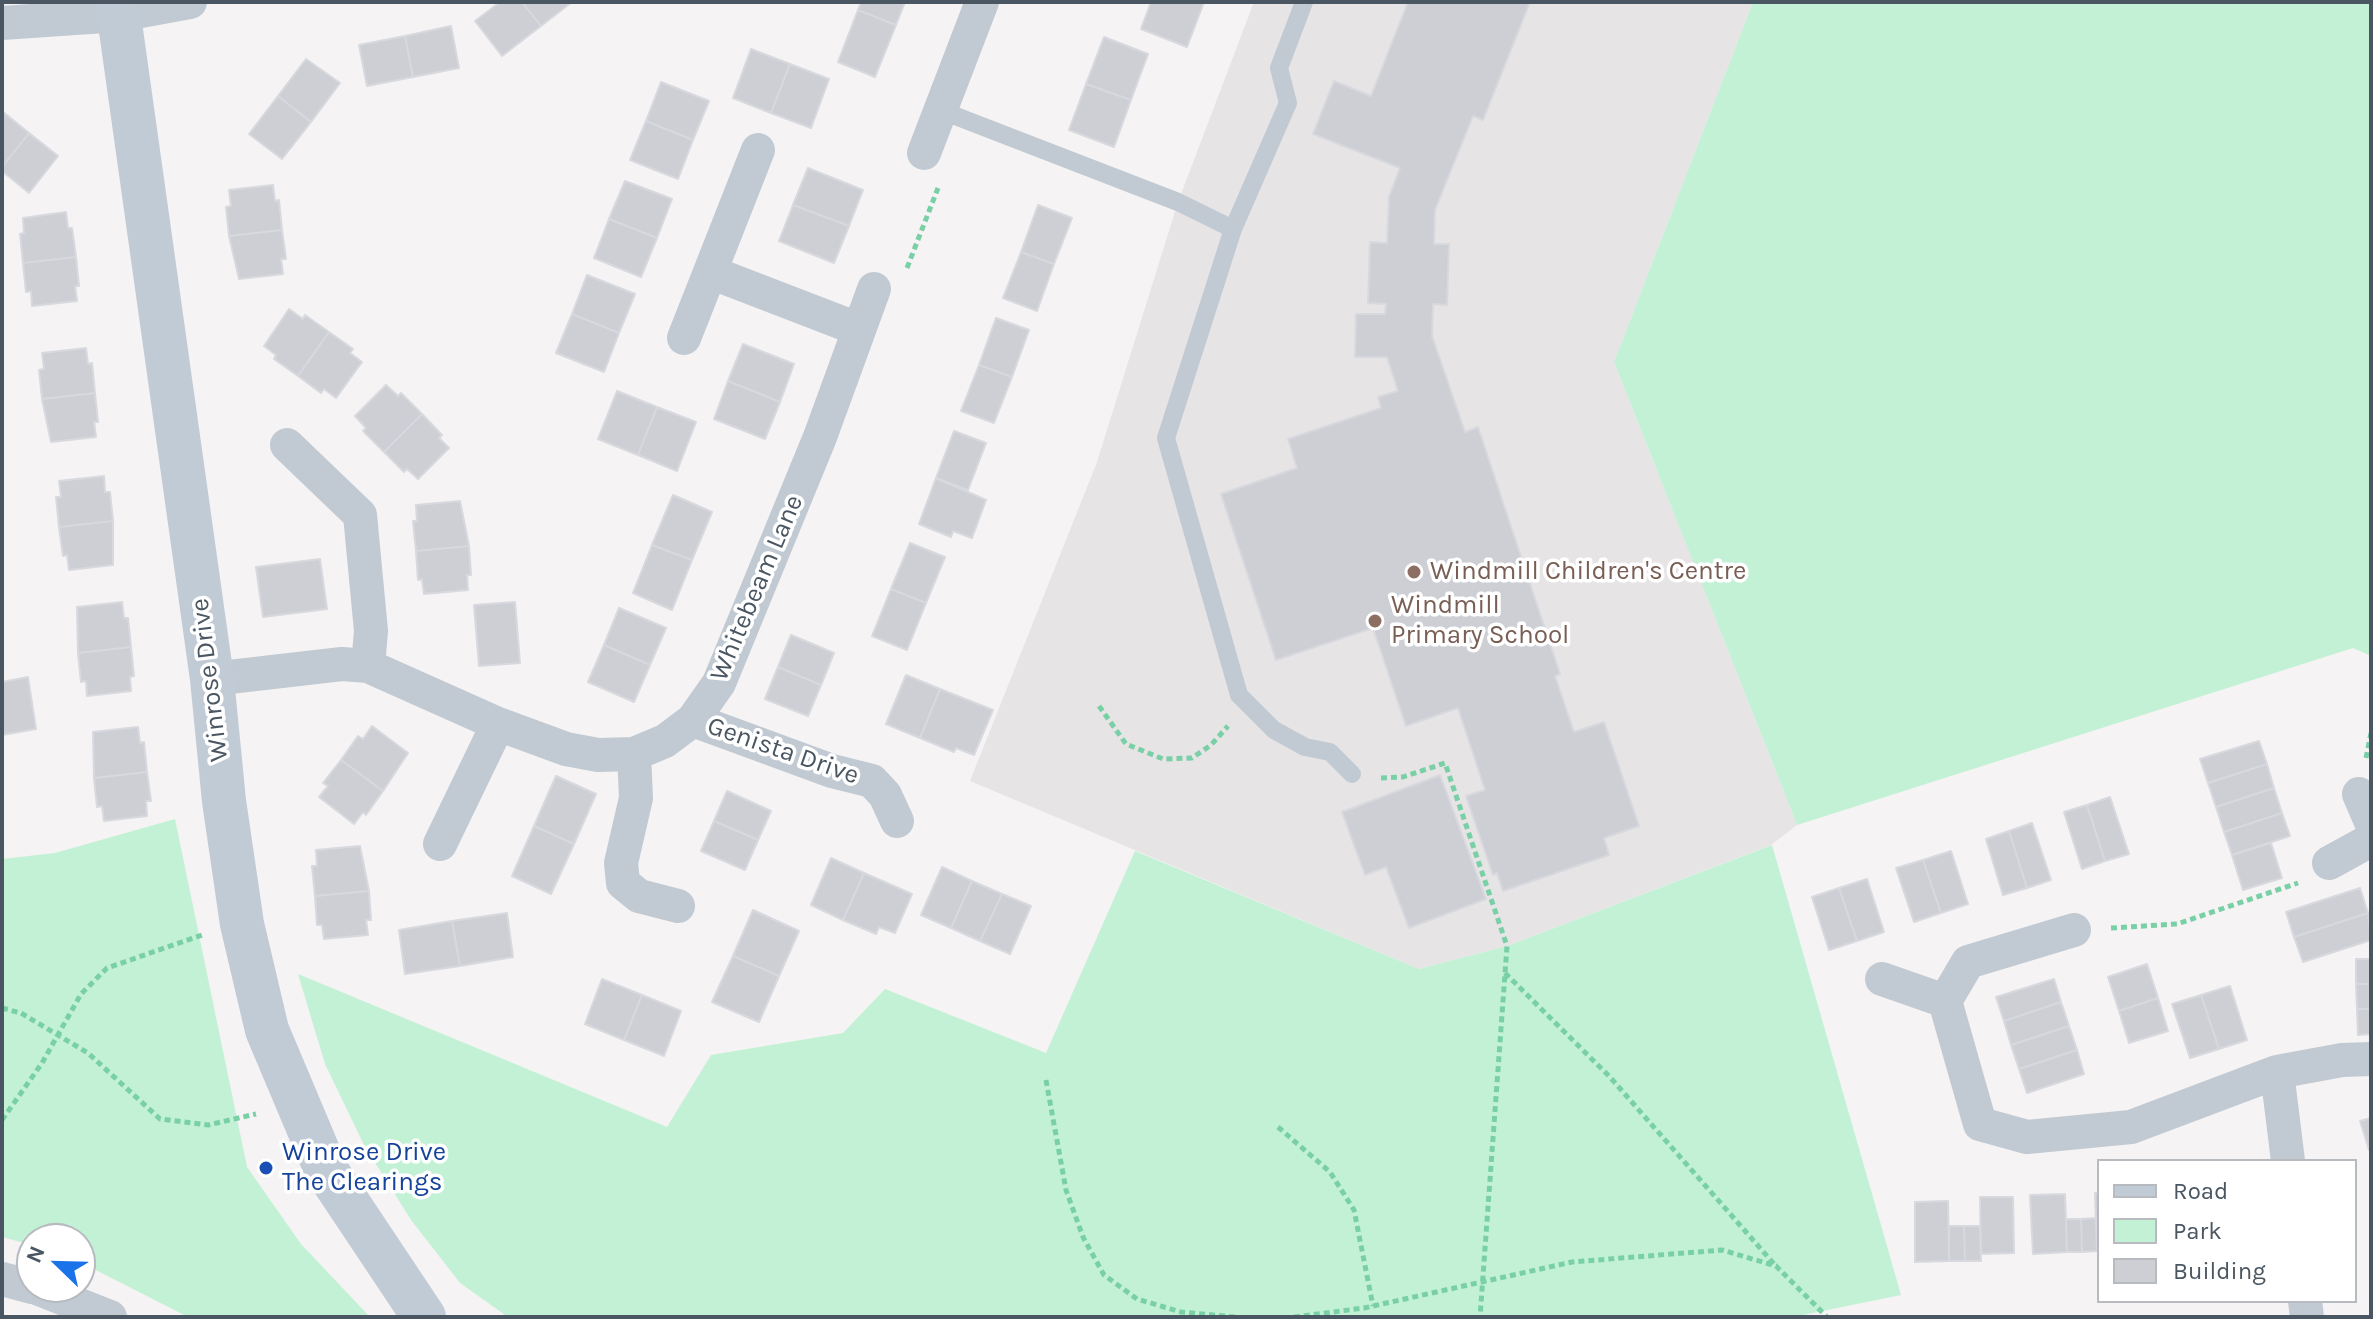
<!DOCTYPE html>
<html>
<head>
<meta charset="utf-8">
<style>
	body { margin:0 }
	#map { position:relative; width:2373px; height:1319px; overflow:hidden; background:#f5f3f3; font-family:Karla,sans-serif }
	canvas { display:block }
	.frame { position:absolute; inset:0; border:4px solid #4a5661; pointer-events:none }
	.legend { position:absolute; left:2097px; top:1159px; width:260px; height:144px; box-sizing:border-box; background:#fff; border:2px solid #b7bbc0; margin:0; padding:10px 14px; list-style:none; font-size:24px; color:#4a5661 }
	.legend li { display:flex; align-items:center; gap:16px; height:40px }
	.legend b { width:40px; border:2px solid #b7bbc0 }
	.north { position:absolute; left:16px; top:1223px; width:80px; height:80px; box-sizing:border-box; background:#fff; border:2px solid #b7bbc0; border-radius:50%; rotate:293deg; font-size:22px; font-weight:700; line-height:32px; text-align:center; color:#4a5661 }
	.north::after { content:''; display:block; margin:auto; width:28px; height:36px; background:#1a73e8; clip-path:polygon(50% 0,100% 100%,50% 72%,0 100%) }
</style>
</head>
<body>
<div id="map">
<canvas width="2373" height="1319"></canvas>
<div class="frame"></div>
<ul class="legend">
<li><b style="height:10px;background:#c1cbd6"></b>Road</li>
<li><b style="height:22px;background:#c3f1d5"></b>Park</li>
<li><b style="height:22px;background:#cdcfd5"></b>Building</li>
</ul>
<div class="north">N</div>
</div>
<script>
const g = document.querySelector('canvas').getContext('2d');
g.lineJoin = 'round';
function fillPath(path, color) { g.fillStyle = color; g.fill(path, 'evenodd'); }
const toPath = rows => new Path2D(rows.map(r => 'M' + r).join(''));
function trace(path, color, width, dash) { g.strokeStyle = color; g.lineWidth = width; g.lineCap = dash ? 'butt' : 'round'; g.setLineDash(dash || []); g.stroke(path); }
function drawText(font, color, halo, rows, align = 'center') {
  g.font = font + ' Karla,sans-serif'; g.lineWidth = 7; g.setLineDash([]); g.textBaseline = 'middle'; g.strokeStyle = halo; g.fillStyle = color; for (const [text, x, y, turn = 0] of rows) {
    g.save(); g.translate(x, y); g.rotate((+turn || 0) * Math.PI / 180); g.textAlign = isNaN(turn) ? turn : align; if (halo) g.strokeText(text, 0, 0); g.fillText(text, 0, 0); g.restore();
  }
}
fillPath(toPath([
	[1254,2,1753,2,1614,362,1797,825,1771,845,1507,946,1419,969,970,781,1097,462,1178,202]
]), '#e6e4e5');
fillPath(toPath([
	[1753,2,2371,2,2371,656,2353,648,1797,825,1614,362],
	[175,819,247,1167,301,1244,370,1317,188,1317,80,1262,80,1239,32,1239,32,1245,2,1237,2,859,55,853],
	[1772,845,1901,1295,1793,1317,508,1317,460,1283,411,1220,364,1145,325,1064,298,974,667,1127,711,1055,843,1033,885,989,1046,1053,1135,851,1419,969,1507,946]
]), '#c3f1d5');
const building = toPath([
	[500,2,522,2,541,26,502,56,475,21,500,2],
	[522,2,572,2,541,26,522,2],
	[861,2,905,2,896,25,858,10,861,2],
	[1151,2,1204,2,1187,47,1141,29,1151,2],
	[1408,2,1530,2,1483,120,1473,116,1435,210,1434,244,1449,244,1447,305,1433,304,1432,336,1465,432,1478,427,1560,674,1555,676,1574,732,1604,722,1639,826,1604,838,1609,855,1503,891,1497,873,1493,875,1466,796,1485,790,1458,708,1406,726,1373,628,1276,660,1221,494,1297,468,1288,439,1381,408,1378,397,1398,391,1387,357,1355,357,1356,314,1385,314,1386,304,1368,303,1370,242,1387,243,1389,197,1400,168,1313,134,1334,81,1371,96,1408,2],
	[858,10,896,25,875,77,838,62,858,10],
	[451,26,459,68,413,77,405,36,451,26],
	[405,36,413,77,367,86,359,45,405,36],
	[1104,37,1148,54,1131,100,1086,84,1104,37],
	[751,49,790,64,771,113,733,98,751,49],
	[306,59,340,83,311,122,278,96,306,59],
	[790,64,829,79,811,128,771,113,790,64],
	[661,82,709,101,693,140,646,121,661,82],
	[1086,84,1131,100,1114,147,1069,130,1086,84],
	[278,96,311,122,282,159,249,134,278,96],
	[2,111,29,133,2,167,2,111],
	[646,121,693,140,678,179,630,160,646,121],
	[29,133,58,156,29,193,2,171,2,167,29,133],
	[808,168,863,190,849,226,793,205,808,168],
	[625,181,672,199,657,238,609,219,625,181],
	[273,185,275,201,279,200,282,230,229,236,226,207,231,206,229,190,273,185],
	[793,205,849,226,834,263,779,241,793,205],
	[1038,205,1072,218,1054,264,1021,252,1038,205],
	[66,212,68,228,72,228,76,257,23,263,20,234,24,233,23,218,66,212],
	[609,219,657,238,641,277,594,258,609,219],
	[282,230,286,259,281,259,283,274,239,279,229,236,282,230],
	[1021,252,1054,264,1037,311,1003,298,1021,252],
	[76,257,79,286,75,286,77,301,32,306,31,291,26,292,23,263,76,257],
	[587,275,635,294,619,333,572,314,587,275],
	[289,309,303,319,305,315,329,332,298,376,274,359,276,355,264,346,289,309],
	[572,314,619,333,604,372,556,353,572,314],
	[996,318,1029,330,1012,377,979,365,996,318],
	[329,332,353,349,350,353,362,362,336,398,324,389,321,393,298,376,329,332],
	[743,344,794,364,780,402,728,381,743,344],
	[86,348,88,364,92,363,95,393,42,399,39,370,44,369,42,353,86,348],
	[979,365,1012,377,994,423,961,411,979,365],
	[728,381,780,402,765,439,714,419,728,381],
	[386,385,398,396,401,393,422,414,384,452,363,431,366,428,355,416,386,385],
	[617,391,657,407,638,455,598,439,617,391],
	[95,393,98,422,94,422,96,437,51,442,42,399,95,393],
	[657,407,696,422,677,471,638,455,657,407],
	[422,414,442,435,439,438,449,448,418,479,407,469,404,472,384,452,422,414],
	[954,431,986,443,968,490,936,478,954,431],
	[104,476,105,492,110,492,113,521,59,527,56,497,61,497,59,481,104,476],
	[936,478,986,500,972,538,953,531,951,537,919,524,936,478],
	[673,495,712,512,692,560,652,545,673,495],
	[460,501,469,546,416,551,413,521,417,521,416,505,460,501],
	[113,521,113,565,69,570,67,555,63,556,59,527,113,521],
	[910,543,945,557,926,603,891,589,910,543],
	[652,545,692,560,672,610,633,593,652,545],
	[469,546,471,575,467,575,468,590,424,594,422,579,418,580,416,551,469,546],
	[320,559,327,609,263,617,256,567,320,559],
	[891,589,926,603,907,650,872,636,891,589],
	[122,602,124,618,128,618,131,647,78,653,77,607,122,602],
	[515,602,520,663,479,666,474,605,515,602],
	[619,608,666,628,650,665,604,645,619,608],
	[791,635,834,653,821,685,778,667,791,635],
	[604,645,650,665,634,702,588,682,604,645],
	[131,647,134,676,130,677,131,691,87,696,86,681,81,682,78,653,131,647],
	[778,667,821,685,808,716,765,699,778,667],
	[906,675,940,689,920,738,886,724,906,675],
	[28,677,36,729,2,735,2,682,28,677],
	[940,689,993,710,974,755,956,748,954,752,920,738,940,689],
	[372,726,408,753,383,791,341,760,358,736,363,739,372,726],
	[138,727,140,743,144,742,147,772,94,778,93,732,138,727],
	[2259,741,2267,764,2208,783,2200,759,2259,741],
	[341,760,383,791,366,815,363,812,354,824,319,797,328,786,323,783,341,760],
	[2267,764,2274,788,2216,807,2208,783,2267,764],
	[147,772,151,801,146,801,147,816,104,821,102,806,97,807,94,778,147,772],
	[1440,775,1486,899,1409,928,1386,867,1365,875,1342,812,1440,775],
	[556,776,596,794,574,844,534,826,556,776],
	[2274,788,2282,813,2224,832,2216,807,2274,788],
	[727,791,771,811,758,840,714,821,727,791],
	[2110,797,2129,854,2105,861,2087,805,2110,797],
	[2087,805,2105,861,2082,869,2064,812,2087,805],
	[2282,813,2290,836,2232,855,2224,832,2282,813],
	[714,821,758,840,745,870,701,851,714,821],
	[2032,823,2051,880,2027,888,2009,831,2032,823],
	[534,826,574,844,551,894,512,876,534,826],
	[2009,831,2027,888,2003,895,1986,839,2009,831],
	[2271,843,2282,878,2243,890,2232,855,2271,843],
	[360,846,369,891,315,896,312,866,317,866,316,850,360,846],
	[1951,851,1968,904,1941,913,1923,860,1951,851],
	[831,858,864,873,843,920,811,905,831,858],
	[1923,860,1941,913,1914,922,1896,868,1923,860],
	[942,867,972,881,951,928,921,915,942,867],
	[864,873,912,894,895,933,879,927,876,934,843,920,864,873],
	[1867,879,1884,932,1857,941,1839,888,1867,879],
	[972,881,1002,894,980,941,951,928,972,881],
	[1839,888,1857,941,1829,950,1812,897,1839,888],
	[2360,888,2368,913,2294,937,2286,912,2360,888],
	[369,891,371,920,366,920,368,935,324,939,322,925,317,925,315,896,369,891],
	[1002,894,1031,906,1010,954,980,941,1002,894],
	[753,910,799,931,779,976,733,956,753,910],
	[507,913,513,957,460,966,452,921,507,913],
	[2368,913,2371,940,2303,962,2294,937,2368,913],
	[452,921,460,966,405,974,399,930,452,921],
	[733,956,779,976,759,1022,712,1002,733,956],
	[2356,959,2371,959,2371,984,2356,984,2356,959],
	[2147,964,2158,998,2119,1011,2108,977,2147,964],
	[602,979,642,995,624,1040,585,1024,602,979],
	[2054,979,2061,1002,2004,1021,1996,997,2054,979],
	[2356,984,2371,984,2371,1009,2357,1009,2356,984],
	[2230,986,2247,1040,2219,1049,2201,995,2230,986],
	[642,995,681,1011,664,1056,624,1040,642,995],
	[2201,995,2219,1049,2190,1058,2172,1004,2201,995],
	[2158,998,2168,1031,2129,1043,2119,1011,2158,998],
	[2061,1002,2069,1026,2011,1045,2004,1021,2061,1002],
	[2357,1009,2371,1009,2371,1034,2358,1035,2357,1009],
	[2069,1026,2077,1050,2019,1069,2011,1045,2069,1026],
	[2077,1050,2084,1074,2027,1093,2019,1069,2077,1050],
	[2371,1118,2371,1150,2369,1150,2360,1121,2371,1118],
	[2095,1193,2099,1193,2099,1251,2097,1251,2095,1193],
	[2065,1194,2067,1252,2033,1254,2030,1195,2065,1194],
	[1980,1197,2013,1197,2014,1253,1981,1254,1980,1197],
	[1948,1201,1949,1261,1915,1262,1915,1202,1948,1201],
	[2096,1218,2097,1251,2082,1252,2081,1219,2096,1218],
	[2066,1219,2081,1219,2082,1252,2067,1252,2066,1219],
	[1949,1226,1964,1226,1965,1261,1949,1261,1949,1226],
	[1964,1226,1980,1226,1981,1261,1965,1261,1964,1226]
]);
fillPath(building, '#cdcfd5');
trace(building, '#d7d9de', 2);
trace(toPath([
	[907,268,938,188],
	[1099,706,1126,744,1163,759,1192,758,1211,745,1228,726],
	[2366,758,2371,733],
	[1381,778,1403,777,1445,763,1507,946,1480,1317],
	[2111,928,2177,924,2298,883],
	[1505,973,1609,1076,1775,1265],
	[2,1008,21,1013,88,1053,160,1119,208,1125,256,1114],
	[1046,1080,1066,1190,1083,1237,1104,1275,1137,1299,1181,1312,1235,1317],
	[2,1120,42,1063,81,994,107,968,202,935],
	[1278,1127,1330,1172,1354,1210,1373,1306],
	[1294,1317,1364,1308,1572,1262,1722,1250,1776,1266,1827,1317]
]), '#7ad0a6', 5, [6, 4]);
trace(toPath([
	[940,110,1178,202,1233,229,1166,438,1239,695,1274,730,1305,747,1330,752,1352,774],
	[1233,229,1288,103,1279,68,1304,2]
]), '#c1cad2', 18);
trace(toPath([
	[2,23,119,15,190,2],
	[758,150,710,272,858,329],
	[924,153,982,2],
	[684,338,710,272],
	[287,445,360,515,371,631,368,666],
	[212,679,342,664,368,666,498,724,566,749,598,755,634,754,665,741,693,720,719,683,820,437,874,289],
	[693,720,832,771,872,781,885,795,897,821],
	[634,754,636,798,621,863,623,883,639,896,678,906],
	[2359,794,2371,822],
	[440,844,498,724],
	[2329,863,2371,840],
	[2074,930,1968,962,1945,1001,1980,1124,2027,1137,2131,1127,2277,1072,2288,1161],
	[1882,979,1945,1001],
	[2277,1072,2342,1060,2371,1059],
	[2,1279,32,1287],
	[34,1287,110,1317],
	[2305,1301,2307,1317]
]), '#c1cad2', 34);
trace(toPath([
	[117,2,212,679,224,801,242,924,267,1030,326,1170,424,1317]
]), '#c1cbd6', 44);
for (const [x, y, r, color] of [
	[1414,572,8,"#8d6e63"],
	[1375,621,8,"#8d6e63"],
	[266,1168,8,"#1a4fb4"]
]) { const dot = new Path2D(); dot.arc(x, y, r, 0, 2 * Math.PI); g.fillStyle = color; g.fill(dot); trace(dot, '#fff', 3); }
drawText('26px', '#785e54', '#fff', [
	["Windmill Children's Centre",1430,572],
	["Windmill",1391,606],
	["Primary School",1391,636]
], 'left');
drawText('26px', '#4a5661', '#fff', [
	["Whitebeam Lane",757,588,-67],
	["Winrose Drive",210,680,-97],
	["Genista Drive",783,751,19]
]);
drawText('26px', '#164399', '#fff', [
	["Winrose Drive",282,1153],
	["The Clearings",282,1183]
], 'left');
</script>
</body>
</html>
